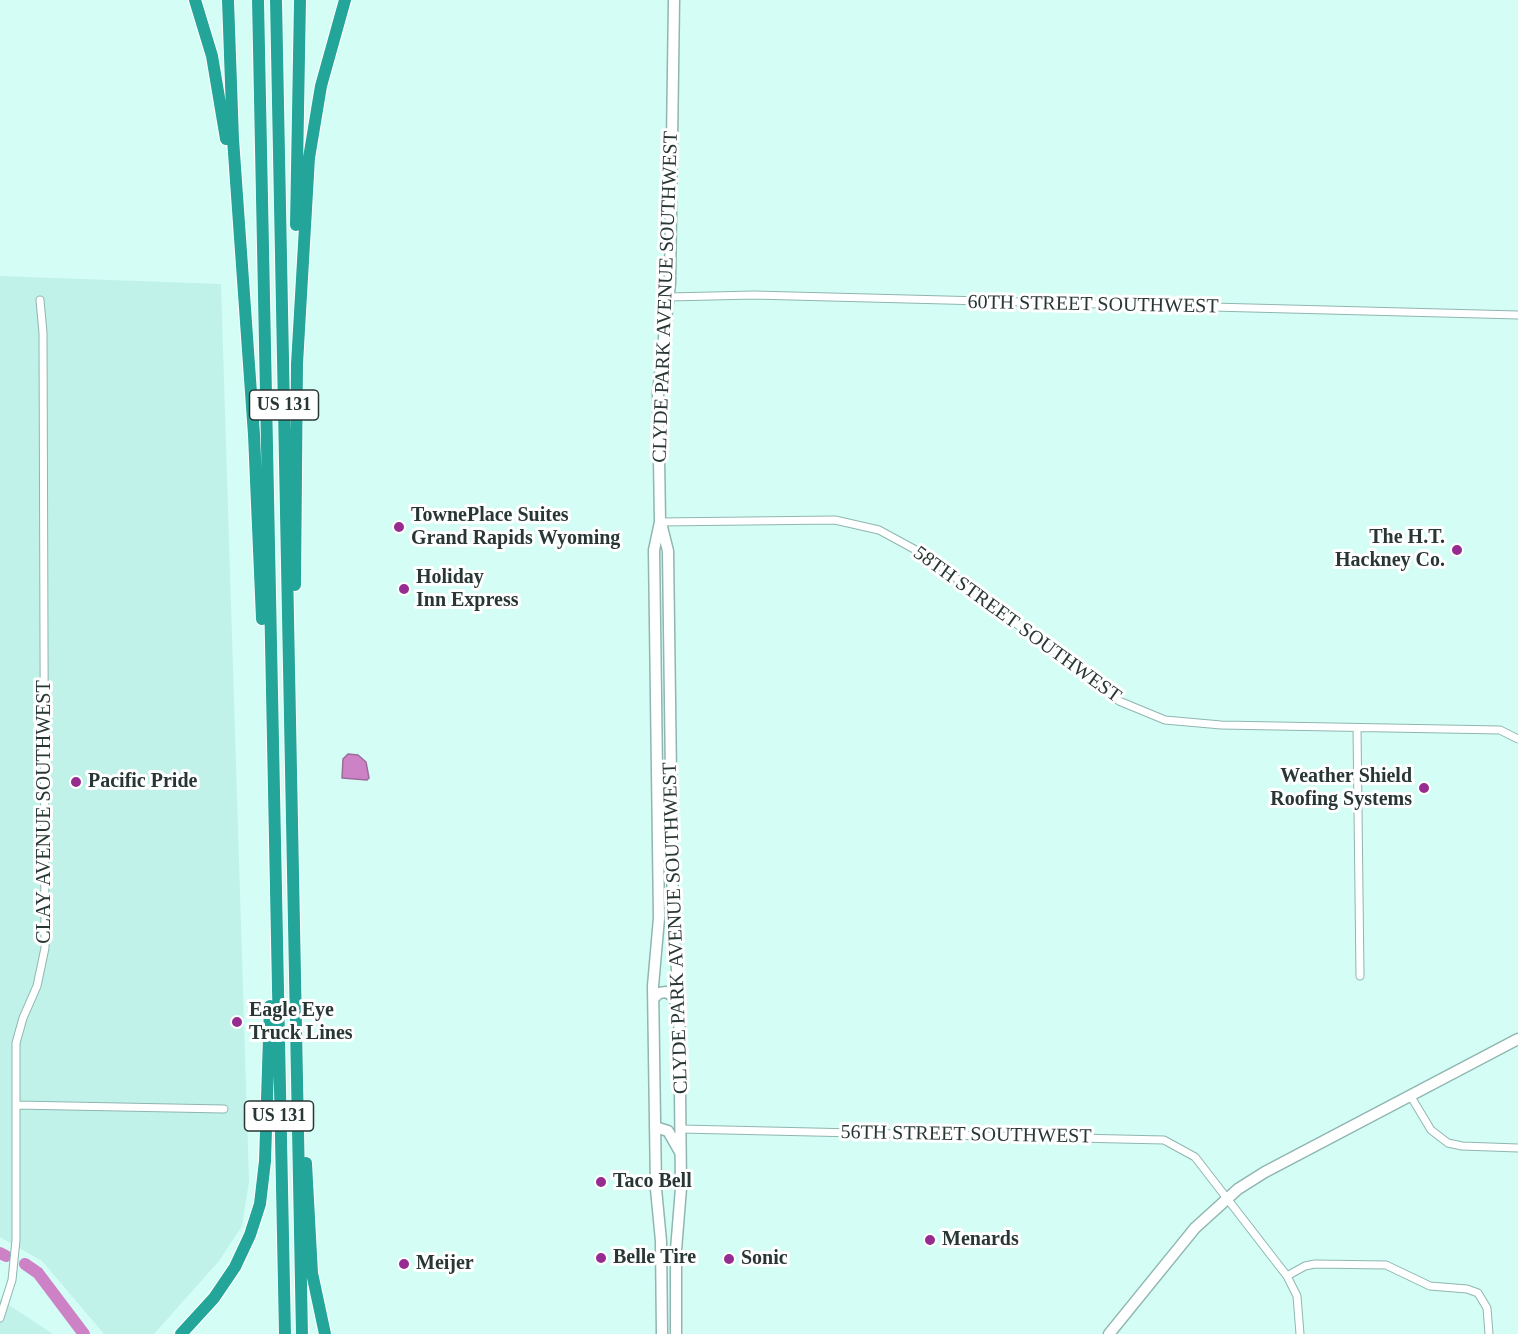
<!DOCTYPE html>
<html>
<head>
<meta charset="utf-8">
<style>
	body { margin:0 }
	canvas { display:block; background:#d4fdf6 }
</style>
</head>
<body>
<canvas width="1518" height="1334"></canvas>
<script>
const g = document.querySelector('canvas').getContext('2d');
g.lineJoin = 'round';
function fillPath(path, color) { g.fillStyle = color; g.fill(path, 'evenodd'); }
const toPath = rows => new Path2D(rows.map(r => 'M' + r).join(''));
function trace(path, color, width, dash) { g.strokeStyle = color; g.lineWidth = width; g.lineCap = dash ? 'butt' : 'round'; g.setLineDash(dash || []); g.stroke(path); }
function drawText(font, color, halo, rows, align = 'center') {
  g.font = font + ' "Times New Roman",serif'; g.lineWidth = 6; g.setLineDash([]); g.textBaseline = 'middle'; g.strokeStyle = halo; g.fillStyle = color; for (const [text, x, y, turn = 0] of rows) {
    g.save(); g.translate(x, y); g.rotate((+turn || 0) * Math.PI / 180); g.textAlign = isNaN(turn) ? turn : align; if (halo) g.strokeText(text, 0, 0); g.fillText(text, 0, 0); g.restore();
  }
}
fillPath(toPath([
	[0,276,221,284,249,1182,242,1226,219,1261,154,1334,104,1334,42,1261,0,1237],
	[0,1299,53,1334,0,1334]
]), '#c1f2ea');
const water = toPath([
	[348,754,358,755,366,762,369,778,367,780,342,778,343,759,348,754]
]);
fillPath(water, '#ce82c6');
trace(water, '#9c6c9a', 1.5);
trace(toPath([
	[0,1253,6,1256],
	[25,1264,38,1273,84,1334]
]), '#ce82c6', 12);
const minor = toPath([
	[669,297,754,295,1518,315],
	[660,522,835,520,879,530,925,555,1119,701,1165,720,1221,725,1500,730,1518,739],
	[1357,728,1360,976],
	[1410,1095,1431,1130,1448,1143,1462,1146,1518,1148],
	[16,1105,224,1109],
	[681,1129,1164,1140,1195,1157,1287,1276,1297,1296,1300,1334],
	[1287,1276,1305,1266,1315,1264,1386,1265,1430,1286,1467,1289,1478,1293,1487,1308,1489,1334],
	[0,1318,12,1280,16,1240,16,1043,23,1018,37,986,45,948,43,333,40,300]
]);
const secondary = toPath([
	[661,523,668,551,673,926,679,992,681,1188,676,1250,676,1334],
	[654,998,659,993,666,992,673,996,678,1007],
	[655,1127,668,1131,680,1152],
	[662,1334,661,1241,656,1189,653,986,659,918,654,550,660,522,658,393,670,283,674,0],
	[1109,1334,1195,1228,1238,1189,1265,1172,1518,1039]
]);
const motorway = toPath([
	[195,0,212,56,226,139],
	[228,0,233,139,254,435,262,619],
	[258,0,285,1334],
	[276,0,302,1334],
	[296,225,300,0],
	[295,585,297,364,309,158,321,86,345,0],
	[306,1163,312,1273,325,1334],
	[181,1334,214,1298,235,1267,250,1235,260,1204,265,1161,270,1006]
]);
trace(minor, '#8fb6b0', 9);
trace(secondary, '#8fb6b0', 13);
trace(motorway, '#fff', 14);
trace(minor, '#fff', 7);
trace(secondary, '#fff', 10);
trace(motorway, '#23a699', 12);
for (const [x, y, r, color] of [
	[399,527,6,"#962c8f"],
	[1457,550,6,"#962c8f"],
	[404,589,6,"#962c8f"],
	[76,782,6,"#962c8f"],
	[1424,788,6,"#962c8f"],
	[237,1022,6,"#962c8f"],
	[601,1182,6,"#962c8f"],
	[930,1240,6,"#962c8f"],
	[601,1258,6,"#962c8f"],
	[729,1259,6,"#962c8f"],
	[404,1264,6,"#962c8f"]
]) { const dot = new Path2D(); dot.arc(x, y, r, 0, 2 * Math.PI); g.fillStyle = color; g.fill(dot); trace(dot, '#fff', 2); }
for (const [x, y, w] of [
	[284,405,69],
	[279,1116,69]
]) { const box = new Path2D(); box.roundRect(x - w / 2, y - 15, w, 30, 4.5); g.fillStyle = '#fff'; g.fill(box); trace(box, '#283735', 1.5); }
drawText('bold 18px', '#283735', null, [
	["US 131",284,405],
	["US 131",279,1116]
]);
drawText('20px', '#283735', '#fff', [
	["CLYDE PARK AVENUE SOUTHWEST",666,297,-88],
	["60TH STREET SOUTHWEST",1093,305,1],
	["58TH STREET SOUTHWEST",1017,625,36],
	["CLAY AVENUE SOUTHWEST",45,812,-90],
	["CLYDE PARK AVENUE SOUTHWEST",676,928,-92],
	["56TH STREET SOUTHWEST",966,1135,1]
]);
drawText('bold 20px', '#283735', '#fff', [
	["TownePlace Suites",411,516],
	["Grand Rapids Wyoming",411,539],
	["The H.T.",1445,538,"right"],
	["Hackney Co.",1445,561,"right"],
	["Holiday",416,578],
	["Inn Express",416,601],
	["Weather Shield",1412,777,"right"],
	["Roofing Systems",1412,800,"right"],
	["Pacific Pride",88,782],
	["Eagle Eye",249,1011],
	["Truck Lines",249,1034],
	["Taco Bell",613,1182],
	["Menards",942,1240],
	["Belle Tire",613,1258],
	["Sonic",741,1259],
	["Meijer",416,1264]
], 'left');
</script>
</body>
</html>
